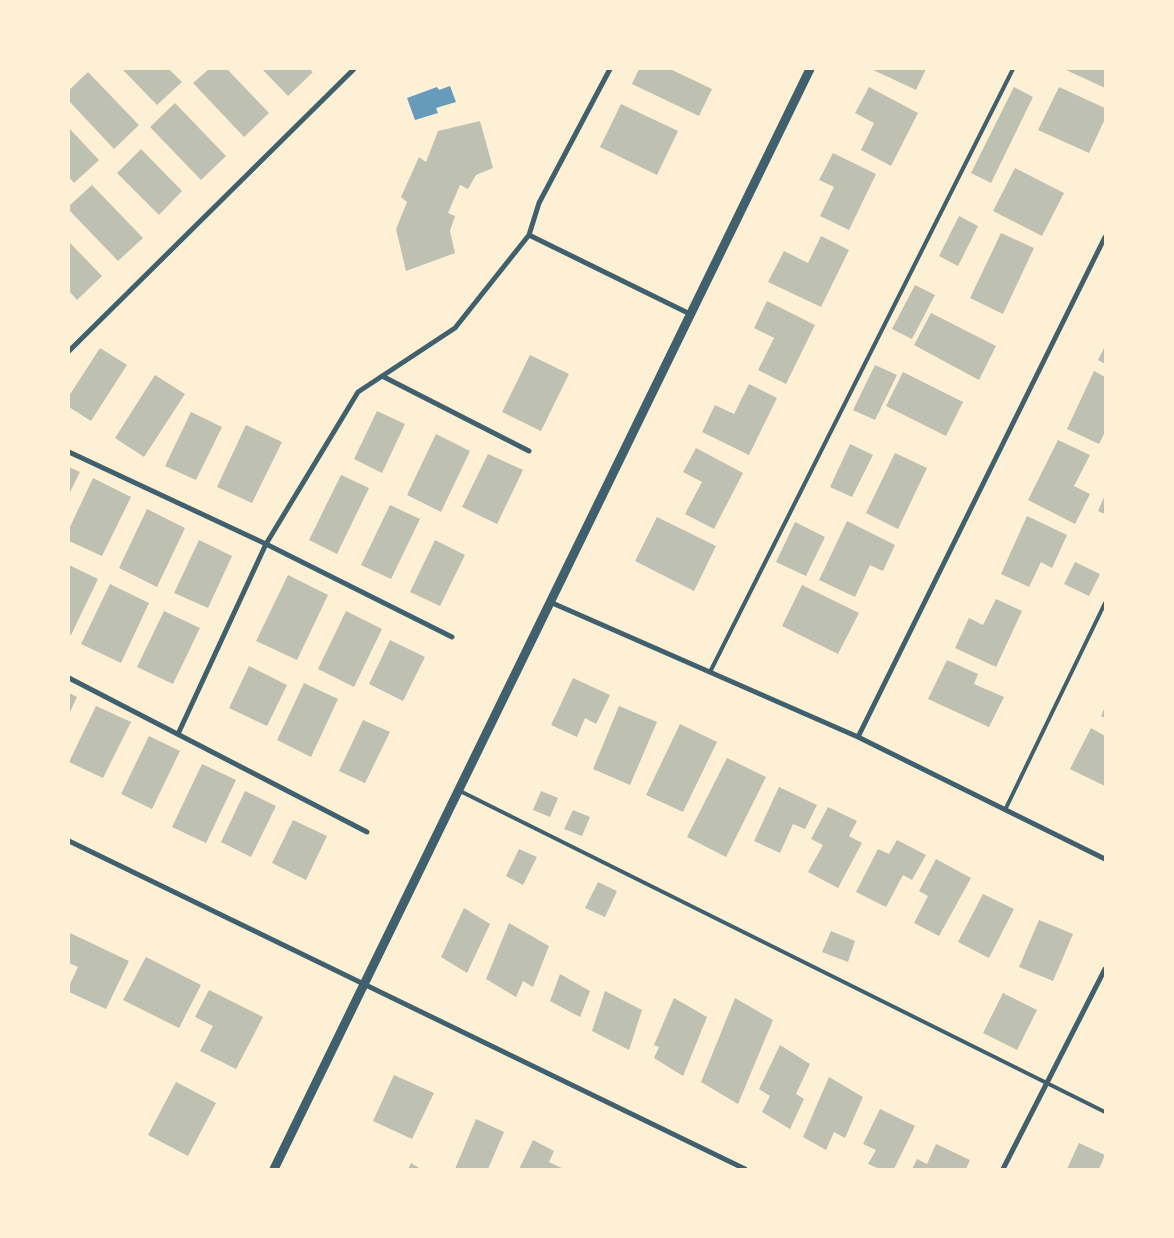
<!DOCTYPE html>
<html>
<head>
<meta charset="utf-8">
<style>
	body { margin:0 }
	#map { position:relative; width:1174px; height:1238px; overflow:hidden; background:#fdf0d5; font-family:"Archivo Narrow",sans-serif }
	canvas { display:block }
	.frame { position:absolute; inset:0; border:70px solid #fdf0d5; pointer-events:none }
</style>
</head>
<body>
<div id="map">
<canvas width="1174" height="1238"></canvas>
<div class="frame"></div>
</div>
<script>
const g = document.querySelector('canvas').getContext('2d');
g.lineJoin = 'round';
function fillPath(path, color) { g.fillStyle = color; g.fill(path, 'evenodd'); }
const toPath = rows => new Path2D(rows.map(r => 'M' + r).join(''));
function trace(path, color, width, dash) { g.strokeStyle = color; g.lineWidth = width; g.lineCap = dash ? 'butt' : 'round'; g.setLineDash(dash || []); g.stroke(path); }
fillPath(toPath([
	[450,86,456,102,436,108,438,113,415,120,407,98,437,87,439,90]
]), '#669bbc');
fillPath(toPath([
	[122,69,169,69,182,82,157,105],
	[209,69,227,69,269,113,244,137,193,83],
	[262,69,309,69,313,72,288,96],
	[639,69,670,69,712,89,699,116,632,84],
	[871,69,926,69,916,90],
	[1064,69,1105,69,1105,88],
	[88,72,139,125,114,149,69,101,69,90],
	[869,87,918,113,891,166,861,150,874,123,855,113],
	[1014,87,1033,97,991,183,971,173],
	[1059,87,1105,108,1105,119,1089,153,1038,130],
	[175,103,226,156,201,180,150,127],
	[621,104,678,131,657,175,600,147],
	[480,121,493,168,476,175,468,189,460,185,448,213,455,216,450,231,455,253,406,271,396,229,407,202,401,197,419,157,426,162,438,131],
	[69,128,99,160,74,183,69,177],
	[141,149,182,191,159,215,117,173],
	[833,153,876,174,849,230,820,216,834,187,819,180],
	[1015,168,1064,193,1042,236,993,211],
	[92,185,143,238,118,261,69,210,69,206],
	[959,216,978,226,958,266,939,256],
	[1001,233,1034,248,1003,314,970,298],
	[821,236,849,250,821,307,768,282,784,251,808,263],
	[69,242,102,276,77,300,69,291],
	[915,285,935,295,912,339,892,329],
	[767,301,815,325,786,384,758,370,774,338,754,328],
	[931,313,996,346,979,380,914,345],
	[1105,346,1105,364,1098,360],
	[100,348,127,365,91,421,69,407,69,396],
	[530,355,569,374,541,431,502,412],
	[875,365,897,375,875,420,853,410],
	[1094,371,1105,377,1105,432,1099,444,1067,429],
	[903,372,963,402,946,436,886,406],
	[155,375,185,394,144,457,115,438],
	[749,384,777,398,749,455,702,432,715,405,734,414],
	[377,411,405,424,382,473,354,459],
	[191,412,222,427,196,480,165,466],
	[246,425,282,442,252,503,217,487],
	[436,434,470,451,441,512,407,495],
	[1058,440,1090,455,1074,486,1090,494,1075,524,1028,500],
	[850,444,873,455,852,497,830,487],
	[696,448,743,473,714,529,685,514,702,482,683,472],
	[895,453,927,468,898,529,866,513],
	[488,454,523,470,497,524,462,507],
	[69,467,80,472,69,494],
	[341,475,369,488,337,554,309,540],
	[93,478,131,497,102,556,69,541,69,529],
	[1105,495,1105,514,1098,511],
	[390,505,420,519,391,579,361,565],
	[147,509,185,528,157,587,119,568],
	[1027,516,1067,535,1052,568,1041,562,1029,587,1001,574],
	[657,517,716,546,694,591,635,561],
	[847,521,895,545,883,571,870,565,855,597,819,580],
	[795,522,825,537,806,576,776,562],
	[199,540,232,556,208,608,174,593],
	[435,540,465,555,440,606,410,592],
	[1075,562,1100,574,1089,596,1064,584],
	[69,565,98,579,71,635,69,634],
	[288,575,328,595,297,660,256,641],
	[110,584,149,603,121,663,81,644],
	[802,585,859,613,838,654,782,626],
	[996,599,1022,611,996,667,955,648,969,618,983,625],
	[164,611,200,628,173,684,137,667],
	[346,611,382,629,354,687,318,669],
	[390,640,425,657,403,701,369,684],
	[947,660,978,674,974,684,1004,697,989,727,928,699],
	[249,666,287,685,267,726,229,708],
	[573,678,610,695,596,724,585,718,577,737,551,725],
	[304,683,338,699,311,757,277,740],
	[69,693,77,697,69,714],
	[96,706,131,722,103,778,69,762],
	[619,706,657,722,630,785,593,769],
	[1105,707,1105,718,1101,716],
	[363,720,390,732,365,783,339,771],
	[680,724,717,742,683,812,646,795],
	[1091,728,1105,736,1105,786,1070,769],
	[149,736,180,751,152,809,121,794],
	[727,758,766,777,726,857,687,837],
	[202,764,236,780,206,843,172,827],
	[779,787,817,805,805,829,793,824,780,853,754,841],
	[245,791,276,806,251,857,221,842],
	[541,791,558,798,550,817,533,810],
	[828,807,857,821,849,836,862,843,838,888,808,872,823,845,811,839],
	[573,810,590,817,582,836,564,829],
	[293,820,327,836,306,880,272,863],
	[897,840,926,855,912,880,903,875,886,907,856,892,878,849,889,854],
	[519,849,537,857,523,885,506,876],
	[936,859,971,878,939,936,914,923,928,896,919,891],
	[598,882,617,891,605,917,585,908],
	[983,894,1014,909,989,958,958,942],
	[464,908,490,924,467,973,441,957],
	[1039,920,1073,934,1053,981,1019,967],
	[509,923,549,946,533,987,523,981,516,997,486,979],
	[831,931,855,941,848,962,822,952],
	[70,933,129,961,106,1009,69,992,69,986,78,967,69,963],
	[146,957,201,985,179,1028,123,1000],
	[560,974,590,991,580,1017,550,1001],
	[209,990,263,1017,236,1069,200,1051,213,1026,195,1017],
	[605,991,642,1010,629,1050,592,1031],
	[1003,993,1037,1010,1017,1050,983,1033],
	[674,998,707,1017,683,1076,654,1058,659,1047,654,1045],
	[735,998,773,1020,738,1104,701,1082],
	[780,1045,810,1064,796,1094,804,1099,790,1129,762,1112,770,1096,759,1089],
	[394,1075,434,1093,412,1139,373,1121],
	[829,1077,863,1097,845,1138,834,1132,826,1150,803,1137],
	[176,1082,216,1103,188,1156,148,1135],
	[880,1109,915,1126,894,1169,880,1169,868,1164,876,1150,863,1144],
	[476,1119,504,1132,488,1169,455,1169],
	[533,1140,554,1151,549,1162,564,1169,519,1169],
	[1079,1143,1105,1155,1099,1169,1067,1169],
	[936,1144,970,1160,966,1169,912,1169,917,1159,927,1164],
	[411,1163,421,1169,408,1169]
]), '#bec0b2');
trace(toPath([
	[710,672,1013,69],
	[458,790,1105,1112],
	[1005,810,1105,603]
]), '#3f606c', 4);
trace(toPath([
	[529,235,690,314],
	[69,351,354,69],
	[382,376,529,451],
	[69,452,266,544,452,637],
	[550,602,858,737,1105,859],
	[69,678,367,832],
	[178,734,266,544,358,392,455,328,529,235,539,203,610,69],
	[858,737,1105,237],
	[69,841,745,1169],
	[1003,1169,1105,969]
]), '#3f606c', 5);
trace(toPath([
	[274,1169,810,69]
]), '#3f606c', 9);
</script>
</body>
</html>
